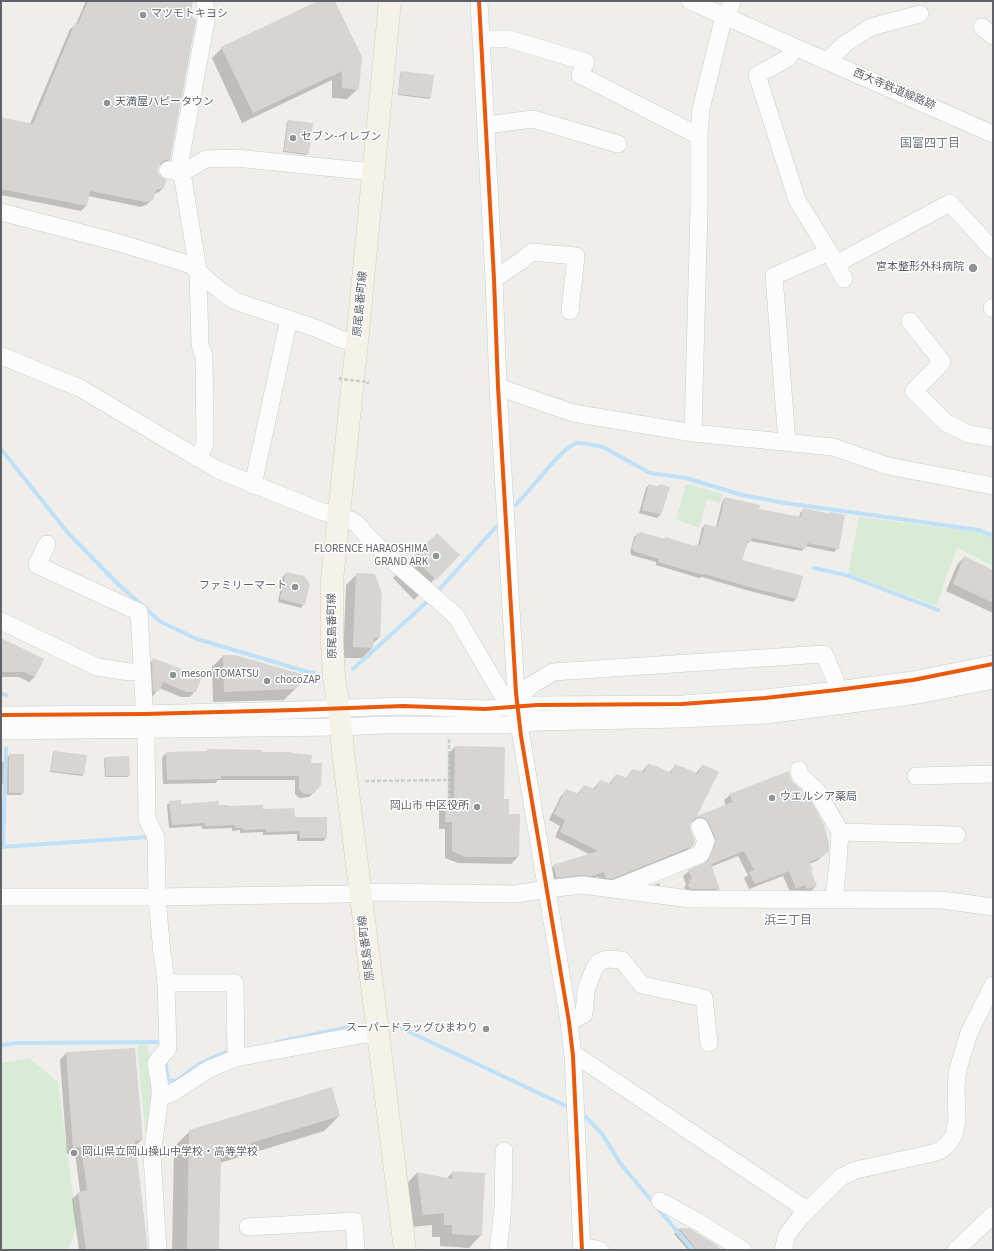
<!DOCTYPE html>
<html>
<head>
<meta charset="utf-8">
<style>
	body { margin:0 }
	#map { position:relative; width:994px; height:1251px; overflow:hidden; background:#efeeea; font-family:"Source Sans 3",sans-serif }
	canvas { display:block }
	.frame { position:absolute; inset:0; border:2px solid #5f6368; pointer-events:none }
</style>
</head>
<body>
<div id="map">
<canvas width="994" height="1251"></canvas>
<div class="frame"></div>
</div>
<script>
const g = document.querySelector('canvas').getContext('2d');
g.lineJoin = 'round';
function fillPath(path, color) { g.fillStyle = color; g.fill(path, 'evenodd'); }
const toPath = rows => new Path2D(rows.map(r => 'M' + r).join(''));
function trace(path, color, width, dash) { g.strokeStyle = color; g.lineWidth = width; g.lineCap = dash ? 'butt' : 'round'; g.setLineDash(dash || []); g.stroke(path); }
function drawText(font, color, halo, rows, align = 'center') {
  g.font = font + ' "Source Sans 3","Noto Sans JP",sans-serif'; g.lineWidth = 3; g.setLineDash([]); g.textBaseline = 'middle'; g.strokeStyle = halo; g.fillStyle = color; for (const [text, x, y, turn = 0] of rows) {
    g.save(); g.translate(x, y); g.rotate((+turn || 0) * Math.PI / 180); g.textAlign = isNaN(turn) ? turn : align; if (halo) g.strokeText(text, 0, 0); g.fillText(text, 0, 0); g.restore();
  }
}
fillPath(toPath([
	[686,484,723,494,720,503,707,499,699,527,676,520],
	[859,517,979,532,993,538,993,566,957,548,936,606,848,574],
	[147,1044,155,1095,146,1141,137,1045],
	[29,1058,58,1082,77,1226,68,1250,1,1250,1,1063]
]), '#d8ebd6');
fillPath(toPath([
	[86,1,191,1,169,160,164,165,159,165,157,168,157,173,164,187,159,192,154,194,152,200,146,205,141,207,88,196,86,206,81,211,1,195,1,118,30,124,70,29,76,24],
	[321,1,334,1,358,89,347,99,332,98,332,80,242,123,212,58,222,48],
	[402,72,430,98,429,99,398,95,400,73],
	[288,121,312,124,308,154,306,155,283,152,287,122],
	[649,485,657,487,660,485,660,515,657,518,639,513,646,488],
	[725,498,758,509,799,518,800,513,804,509,829,515,830,513,838,548,834,552,805,546,802,551,750,541,747,544,746,544,741,561,796,599,793,602,746,590,702,577,699,578,656,565,656,562,631,555,631,553,630,553,634,537,638,534,664,540,666,538,694,547,698,546,702,528,705,525,716,527,722,502],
	[437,534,458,555,414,600,393,578],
	[964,557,993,571,993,613,946,591,957,565],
	[287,573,304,604,301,608,278,602,283,576],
	[357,574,379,638,372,644,372,648,362,658,343,658,346,585],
	[1,639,35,677,29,682,19,677,1,677],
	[223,656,234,656,295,689,284,700,213,702,212,667],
	[154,659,195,691,190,697,181,697,159,688,153,696,148,696,148,665],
	[455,747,503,800,508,815,518,857,511,864,458,863,445,858,445,829,439,829,439,808,446,801,448,801,448,754],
	[207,750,261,753,310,764,313,793,309,797,299,798,295,794,295,780,218,780,216,783,163,784,162,758,166,753,206,752],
	[54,752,83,775,82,776,50,772,53,753],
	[10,755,23,793,20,795,7,795,7,785,1,784,1,762,7,762,7,757],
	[105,758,129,775,128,777,105,777,104,759],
	[648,764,669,773,675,765,695,774,702,766,695,818,726,806,724,800,730,795,789,777,823,827,828,851,817,861,809,864,810,872,816,886,810,892,801,895,799,890,791,894,783,876,749,889,744,878,748,875,738,856,711,867,719,889,713,894,683,890,685,889,684,887,686,885,683,876,689,871,704,864,710,851,695,822,690,823,689,826,692,846,686,852,606,884,601,883,598,877,585,881,552,883,548,872,553,866,589,854,555,837,560,826,549,820,561,796,567,790,577,794,584,786,593,789,600,781,609,784,616,775,625,779,632,770,641,773],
	[170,802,180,806,219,806,262,810,294,818,326,838,323,841,297,841,297,834,263,835,263,832,240,833,240,830,232,831,232,828,202,829,202,826,169,828,167,805],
	[660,883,660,885,657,888,651,887,654,885],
	[66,1053,142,1140,135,1146,147,1250,79,1250,72,1199,80,1192,75,1153,67,1154,60,1060],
	[339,1116,324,1131,220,1163,218,1250,172,1250,174,1147,190,1131],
	[453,1172,481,1235,469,1248,440,1246,440,1237,432,1237,432,1225,411,1227,405,1185,417,1173,446,1179],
	[679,1229,689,1229,720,1250,688,1250,674,1234]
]), '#0003');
trace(toPath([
	[1,449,68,533,119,585,161,622,197,639,308,672,314,672],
	[516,505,556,459,569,447,577,443,588,444,603,447,650,473,686,478,742,495,785,503,979,530,993,536],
	[814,568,846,575,938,610],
	[436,593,497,526],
	[353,669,428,601],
	[1,693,6,695],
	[1,847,148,837,149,839],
	[3,847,6,748],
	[399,1027,566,1106],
	[277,1042,355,1026],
	[1,1045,17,1043,162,1042],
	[165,1061,168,1080,176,1081,199,1064,226,1052,233,1050],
	[586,1117,603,1135,620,1163,693,1250]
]), '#bfe0f9', 4);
fillPath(toPath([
	[88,1,193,1,190,15,196,20,170,160,165,160,161,163,158,168,158,173,161,177,166,180,165,187,156,190,153,200,150,201,146,202,90,191,87,206,1,189,1,117,33,124,75,23,78,24],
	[318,1,335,1,362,57,359,90,342,88,342,71,253,113,221,47],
	[401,71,434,75,431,98,398,94],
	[288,120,313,123,309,154,284,151],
	[649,484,659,487,660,484,670,487,661,515,642,510],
	[725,497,760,505,759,509,801,517,803,508,830,514,830,512,845,515,839,549,807,543,806,549,752,538,751,541,748,541,742,560,803,576,797,599,749,587,705,574,703,574,703,575,658,562,659,559,633,551,634,550,632,549,637,533,639,533,640,532,665,539,665,537,695,546,695,544,700,546,705,524,718,527],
	[437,533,460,555,436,580,413,557],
	[964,556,993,570,993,603,953,584],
	[286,572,304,576,310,584,305,605,280,599],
	[356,573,375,574,382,594,380,638,374,638,373,648,353,647],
	[1,638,44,659,35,677,24,672,1,672],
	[223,655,235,655,301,674,301,684,296,689,224,692],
	[153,658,202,677,196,692,186,692,163,682,159,691,153,691,152,663],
	[455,746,505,747,504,799,509,799,509,814,520,814,519,857,466,857,452,851,452,822,445,822,446,800,454,800],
	[207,749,262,750,262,752,292,752,292,753,312,755,311,763,322,763,321,785,314,793,304,794,299,789,299,776,221,776,221,779,167,780,166,752,207,751],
	[54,751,87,755,84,775,51,771],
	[9,754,24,754,24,793,9,793],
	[129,756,130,776,106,776,105,757],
	[648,763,654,766,654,765,671,773,675,764,681,767,681,766,698,774,702,764,719,772,697,816,733,802,729,794,789,771,790,777,793,782,809,797,825,826,824,827,827,834,826,834,829,843,829,852,823,854,824,856,809,862,813,870,811,871,817,886,807,889,805,885,796,889,789,871,755,884,749,872,754,870,744,851,711,864,720,889,690,889,688,884,690,883,689,880,692,879,688,870,708,861,715,844,715,837,709,823,706,819,701,817,696,818,692,821,690,825,691,831,695,841,693,846,612,879,606,878,604,872,591,876,581,875,557,878,553,865,598,851,560,832,565,820,554,814,566,789,579,794,584,785,595,789,600,780,611,784,616,774,627,778,632,769,644,772],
	[181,800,181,804,219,801,219,805,228,805,228,806,263,805,263,809,294,808,295,817,327,817,327,838,300,838,300,831,266,832,266,829,243,830,243,828,235,828,235,825,205,826,205,823,172,825,169,801],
	[135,1048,143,1140,135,1141,148,1250,86,1250,78,1192,87,1190,81,1147,73,1148,66,1052],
	[332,1087,340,1116,221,1152,219,1250,187,1250,189,1130],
	[452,1171,485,1173,482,1236,452,1234,452,1225,444,1225,444,1213,423,1215,417,1172,452,1179],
	[679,1228,689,1228,718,1246,721,1250,697,1250]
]), '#d6d5d3');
const minor = toPath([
	[479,1,494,279,498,387,516,693,521,736,569,1022,573,1056,582,1250],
	[690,1,993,134],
	[982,27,993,36],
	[482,39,509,39,586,62,580,75,699,136],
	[795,47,788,58,757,75,797,200,829,252],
	[827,61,845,44,871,27,920,14],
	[486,125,533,119,618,144],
	[168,170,182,173,206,159,236,158,373,172],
	[1,212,120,243,191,265,218,289,235,301,318,329,340,339,357,342],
	[836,264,950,203,993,250],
	[494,279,521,261,532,252,576,256,570,311],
	[992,308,993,309],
	[910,321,942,362,914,391,946,423,969,434,993,438],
	[1,356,80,388,218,470,320,511,351,520,357,524,366,535,401,568,456,616,501,693,517,700,530,686,553,672,808,655,824,654,835,679,837,690],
	[498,387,573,413,693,433,833,447,888,466,993,486],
	[693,433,699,208,699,136,701,109,722,24,729,12,732,1],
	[787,442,774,276,829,252,844,279],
	[197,458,205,445,204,356,200,345,198,270,180,161,206,21,205,1],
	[253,485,289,319],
	[47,544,37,565,139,612,146,741,147,819,156,837,157,897,162,954,163,958,166,983,168,1048,156,1063,160,1087,160,1096,152,1156,158,1250],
	[1,621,97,667,129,672,142,671],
	[1,715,144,714,296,710,403,706,485,709,537,705,682,704,765,698,837,690,913,680,993,664],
	[1,731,340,727,383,725,504,725,538,722,682,719,766,715,844,705,918,695,993,680],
	[799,770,800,775,817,791,840,832,838,863,834,900],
	[916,776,993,774],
	[840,832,957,835],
	[614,889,701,854,706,841,700,827],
	[1,897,157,897,344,894,378,892,515,894,547,889,582,885,690,899,942,900,993,907],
	[166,983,235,983,236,1058],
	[569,1022,584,1014,586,990,594,969,599,962,607,959,622,960,642,985,704,998,709,1043],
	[573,1056,580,1058,807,1210],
	[160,1096,171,1094,209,1069,236,1058,360,1035,378,1033],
	[660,1201,700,1223,743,1250],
	[248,1227,354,1221,356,1250],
	[582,1246,600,1250],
	[498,1250,503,1208,504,1151],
	[783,1250,787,1235,799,1219,841,1177,856,1170,933,1153,941,1150,948,1144,954,1135,957,1120,956,1086,958,1069,969,1033,993,985],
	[956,1250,993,1215]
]);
const major = toPath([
	[390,1,357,342,332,580,332,640,334,677,339,709,344,760,405,1250]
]);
trace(minor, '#cbcccc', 18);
trace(major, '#d7ceb8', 23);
trace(toPath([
	[449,739,449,797],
	[365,781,449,780]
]), '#cacfcc', 2.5, [4, 2]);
trace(minor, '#fdfcfc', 17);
trace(major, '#f4f2e9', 22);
trace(toPath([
	[340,377,340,379,368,382,367,384]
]), '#cacfcc', 2.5, [4, 2]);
trace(toPath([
	[479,1,494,279,498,387,516,693,521,736,569,1022,573,1056,582,1250],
	[1,715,144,714,296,710,403,706,485,709,537,705,682,704,765,698,837,690,913,680,993,664]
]), '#e8590c', 4);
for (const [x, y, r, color] of [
	[143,15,4,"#919496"],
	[107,103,4,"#919496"],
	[293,138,4,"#919496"],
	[973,268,5,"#919496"],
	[436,556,4,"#919496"],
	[295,587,4,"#919496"],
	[173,675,4,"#919496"],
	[267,681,4,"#919496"],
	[772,798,4,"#919496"],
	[477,807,4,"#919496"],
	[486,1029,4,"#919496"],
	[74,1153,4,"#919496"]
]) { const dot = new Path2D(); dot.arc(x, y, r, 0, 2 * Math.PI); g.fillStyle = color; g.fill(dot); trace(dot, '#fff', 1.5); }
drawText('11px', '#5f6368', '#fff', [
	["マツモトキヨシ",151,15],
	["天満屋ハピータウン",115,103],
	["セブン-イレブン",301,138],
	["宮本整形外科病院",964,268,"right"],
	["FLORENCE HARAOSHIMA",428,550,"right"],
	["GRAND ARK",428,563,"right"],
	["ファミリーマート",287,587,"right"],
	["meson TOMATSU",181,675],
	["chocoZAP",275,681],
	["ウエルシア薬局",780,798],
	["岡山市 中区役所",469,807,"right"],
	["スーパードラッグひまわり",478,1029,"right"],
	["岡山県立岡山操山中学校・高等学校",82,1153]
], 'left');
drawText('11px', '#5f6368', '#fff', [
	["西大寺鉄道線路跡",894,90,23],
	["原尾島番町線",361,304,-85],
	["原尾島番町線",333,626,-91],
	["原尾島番町線",367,948,-97]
]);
drawText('12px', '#70757a', '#fff', [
	["国富四丁目",930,144],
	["浜三丁目",788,921]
]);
</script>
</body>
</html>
